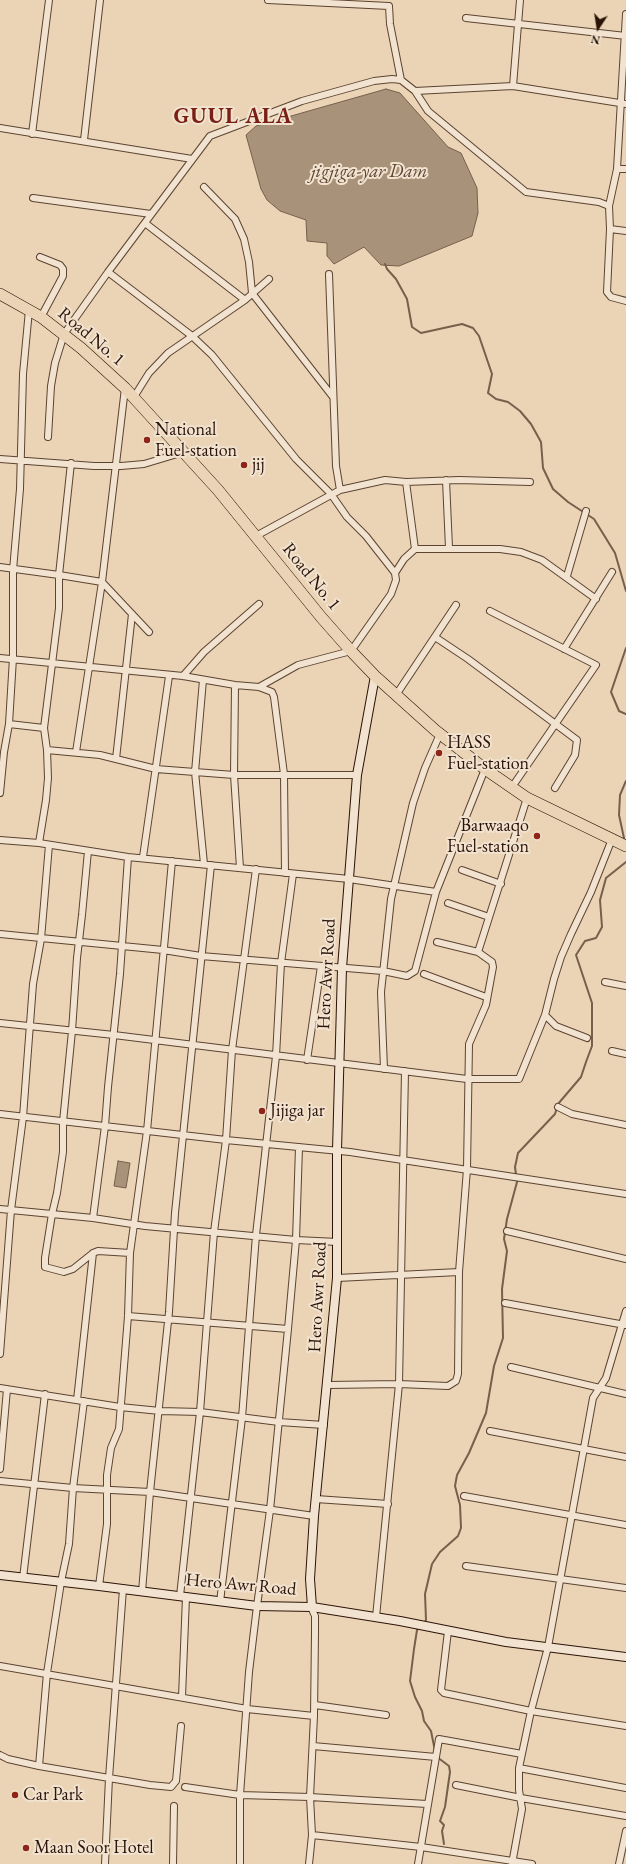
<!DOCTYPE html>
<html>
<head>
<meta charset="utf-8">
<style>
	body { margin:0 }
	#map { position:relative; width:626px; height:1864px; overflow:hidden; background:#ead4b5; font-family:"EB Garamond",serif }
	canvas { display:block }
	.north { position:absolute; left:578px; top:8px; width:40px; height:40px; -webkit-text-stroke:3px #f1e3cf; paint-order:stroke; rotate:192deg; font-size:11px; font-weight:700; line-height:16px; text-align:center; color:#2c1307 }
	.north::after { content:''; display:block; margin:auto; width:14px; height:18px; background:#2c1307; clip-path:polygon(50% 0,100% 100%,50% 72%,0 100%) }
</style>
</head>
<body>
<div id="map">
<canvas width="626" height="1864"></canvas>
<div class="north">N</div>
</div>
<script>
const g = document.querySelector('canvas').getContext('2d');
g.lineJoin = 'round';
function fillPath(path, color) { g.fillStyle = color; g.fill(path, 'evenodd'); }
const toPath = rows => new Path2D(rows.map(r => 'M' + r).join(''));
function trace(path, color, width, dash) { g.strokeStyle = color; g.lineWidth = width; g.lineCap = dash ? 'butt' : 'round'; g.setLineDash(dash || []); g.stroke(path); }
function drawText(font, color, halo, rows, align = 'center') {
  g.font = font + ' "EB Garamond",serif'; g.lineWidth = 4; g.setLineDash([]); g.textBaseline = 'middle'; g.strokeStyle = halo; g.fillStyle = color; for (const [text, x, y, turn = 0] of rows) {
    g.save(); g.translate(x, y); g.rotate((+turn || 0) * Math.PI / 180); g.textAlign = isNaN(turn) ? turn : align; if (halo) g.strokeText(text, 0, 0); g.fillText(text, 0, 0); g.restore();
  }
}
const water = toPath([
	[386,89,400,93,448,147,461,153,477,188,478,213,472,236,399,266,381,265,364,247,334,264,327,256,327,243,307,241,306,220,280,211,267,200,261,189,246,135,256,126,386,89],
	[118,1161,130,1163,126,1188,114,1186,118,1161]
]);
fillPath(water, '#a9927a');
trace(water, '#775f4c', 1);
trace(toPath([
	[385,264,387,269,396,279,407,299,412,327,421,333,462,324,473,328,479,336,492,374,488,393,496,399,508,402,520,411,531,424,541,442,543,468,553,489,568,502,594,519,615,553,626,591],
	[626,648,611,692,619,711,626,714],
	[624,838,619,815,620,795,626,781],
	[423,1624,426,1620,425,1594,432,1564,440,1552,458,1536,461,1528,460,1505,455,1486,457,1475,469,1453,486,1413,494,1366,503,1338,502,1289,507,1251,504,1239,507,1219,517,1182,515,1167,518,1153,555,1114,558,1104,581,1077,586,1062,592,1046,592,1003,576,955,585,941,596,938,602,927,600,900,606,878,626,862],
	[420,1627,417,1630,414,1649,410,1681,415,1697,422,1711,424,1721,431,1731,435,1751],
	[437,1757,449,1766,450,1772,445,1807,440,1821,444,1825,442,1831,444,1844]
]), '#775f4c', 2);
const street = toPath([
	[268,0,389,6,390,24,401,80],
	[466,18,626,36],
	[513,86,520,0],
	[415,91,428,111,526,192,599,202,609,206,610,229,607,292,611,297,626,301],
	[0,128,192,159],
	[32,134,49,0],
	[84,140,100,0],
	[617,169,626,169],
	[204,187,235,219,244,239,249,262,252,293,333,397],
	[33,198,151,214],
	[609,206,617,169,626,14],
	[145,223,245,300],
	[610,229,626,231],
	[40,257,60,265,63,269,63,276,41,317],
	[108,272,192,336,212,355,296,459,331,494,347,517,366,536,395,573,396,580,391,594,351,651,298,665,259,687],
	[329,274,336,466,340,490],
	[134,397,149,373,168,353,245,300,269,279],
	[48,437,51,386,55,363,64,334,108,272,210,136,302,101,374,81,392,79,401,80,415,91,513,86,626,104],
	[0,459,94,466,121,466,144,464,184,452],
	[71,463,59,575,102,582,149,632],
	[446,480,449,548],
	[406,482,415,549],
	[256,536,340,490,385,480,406,482,459,480,530,482],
	[0,567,59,575,59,608,44,728,47,750],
	[395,573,404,559,415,549,500,549,521,552,542,560,596,599],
	[567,576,586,511],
	[490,611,596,665,512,787],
	[435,637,468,659,577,740,575,755,555,788],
	[564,649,612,572],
	[0,658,183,676,235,685,259,687,272,692,274,697,284,774,285,873],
	[183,676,204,652,259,604],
	[203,680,195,772,204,864],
	[235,685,234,775,240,868],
	[396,695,456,605],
	[9,724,44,728],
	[76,752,102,582,125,388],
	[116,759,132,614],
	[0,793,4,752,9,724,13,658,13,570,20,489,23,374,29,310],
	[0,840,39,843,128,857,349,879,436,892],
	[39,843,46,800,48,778,47,750,100,755,156,769,234,775,357,775],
	[88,851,82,915,77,958,72,1031,63,1122,63,1152,57,1193,52,1214,45,1258,45,1267,64,1272,73,1269,93,1253,98,1251,130,1253],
	[143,857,169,676],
	[462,870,501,884],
	[448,903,489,917],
	[0,934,163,950,201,956,383,971,407,976,415,971,436,892,485,769],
	[478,952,527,798],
	[424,974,486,997],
	[605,982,626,986],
	[0,1023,114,1035,467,1079,519,1079,545,1015],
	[587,1038,556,1026,545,1015,554,979,561,957,571,934,591,892,612,839],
	[612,1051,626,1054],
	[307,1060,321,966],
	[384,1069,381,992,391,899,413,803,425,768,440,734],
	[558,1107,572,1114,626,1125],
	[0,1114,226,1140,350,1152,626,1194],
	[0,1209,93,1218,145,1226,296,1240,338,1242],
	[93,1218,105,1126,108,1087,120,974,128,857],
	[507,1231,626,1259],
	[337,1278,459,1272],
	[505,1303,625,1325],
	[128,1316,288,1329],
	[0,1354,11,1210,23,1117,33,984,41,939,49,845],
	[511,1367,626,1394],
	[328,1385,399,1384,448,1386,456,1381,458,1374,459,1272,467,1169,469,1044,486,1005,493,967,492,962,478,952,437,942],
	[0,1388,120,1407,160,1411,200,1412,279,1422,324,1425],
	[77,1400,93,1253],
	[490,1431,626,1457],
	[0,1469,7,1389],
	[0,1481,73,1488,150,1492,314,1516],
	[464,1496,626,1525],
	[316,1499,388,1504],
	[466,1566,626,1588],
	[23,1578,45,1394],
	[99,1586,107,1524,107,1475,111,1448,119,1429,128,1316,130,1253,147,1131,172,861],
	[142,1592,150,1492,169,1312,175,1213,211,865],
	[180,1596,200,1412,214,1232,226,1140,232,1050,256,869],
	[220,1602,242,1418,256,1235,276,1056,281,963,293,874],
	[311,1607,315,1616,315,1633,314,1716,310,1797,427,1804],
	[376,1617,399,1384,405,1071],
	[448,1631,441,1690,444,1693,531,1711,626,1726],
	[0,1666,247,1709,314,1716],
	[182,1697,186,1597],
	[315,1705,386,1715],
	[313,1746,436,1757],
	[0,1755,8,1759,39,1766,150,1785,171,1787,176,1781,181,1726],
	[39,1766,47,1673,61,1582,69,1544,73,1488,84,1401],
	[519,1768,626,1788],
	[456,1785,521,1798,626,1816],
	[185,1787,240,1795,310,1797,312,1835],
	[105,1864,109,1778,123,1589],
	[173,1864,174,1806],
	[240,1864,240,1795,249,1672,257,1606,270,1510,288,1329,296,1240,299,1147],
	[309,1864,312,1835,421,1847,532,1864],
	[418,1864,439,1739,522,1754],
	[512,1864,522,1809,519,1790,519,1768,531,1711,548,1647,593,1398,606,1378,626,1311],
	[619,1864,626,1831]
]);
const secondary = toPath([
	[0,1575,99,1586,257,1606,312,1607,400,1621,506,1642,626,1657],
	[312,1607,310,1579,314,1516,337,1278,337,1150,342,968,357,775,375,676]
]);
const highway = toPath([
	[0,294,41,317,81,348,125,388,218,490,321,617,351,651,375,676,435,730,485,769,527,798,626,846]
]);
trace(street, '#5c4332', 8);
trace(secondary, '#2c1307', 10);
trace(highway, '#2c1307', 12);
trace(street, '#f1e3cf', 6);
trace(secondary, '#f1e3cf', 8);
trace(highway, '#ead4b5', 11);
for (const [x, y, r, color] of [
	[147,440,4,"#8f2418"],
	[244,465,4,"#8f2418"],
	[439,753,4,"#8f2418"],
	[537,836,4,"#8f2418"],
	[262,1111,4,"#8f2418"],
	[15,1795,4,"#8f2418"],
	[26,1848,4,"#8f2418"]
]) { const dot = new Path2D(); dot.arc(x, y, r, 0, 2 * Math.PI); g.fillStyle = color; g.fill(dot); trace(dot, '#f1e3cf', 1.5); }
drawText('18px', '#2c1307', '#f1e3cf', [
	["Road No. 1",91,337,40],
	["Road No. 1",311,577,51],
	["Hero Awr Road",327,974,-87],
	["Hero Awr Road",318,1297,-87],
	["Hero Awr Road",241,1585,5]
]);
drawText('18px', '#2c1307', '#f1e3cf', [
	["National",155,430],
	["Fuel-station",155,451],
	["jij",252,465],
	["HASS",447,743],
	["Fuel-station",447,764],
	["Barwaaqo",529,826,"right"],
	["Fuel-station",529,847,"right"],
	["Jijiga jar",270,1111],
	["Car Park",23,1795],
	["Maan Soor Hotel",34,1848]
], 'left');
drawText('italic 19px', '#5e4635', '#f1e3cf', [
	["jigjiga-yar Dam",369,172]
]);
g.letterSpacing = '1px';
drawText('bold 22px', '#7a1f14', '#f1e3cf', [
	["GUUL ALA",233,117]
]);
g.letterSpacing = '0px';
</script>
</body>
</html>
